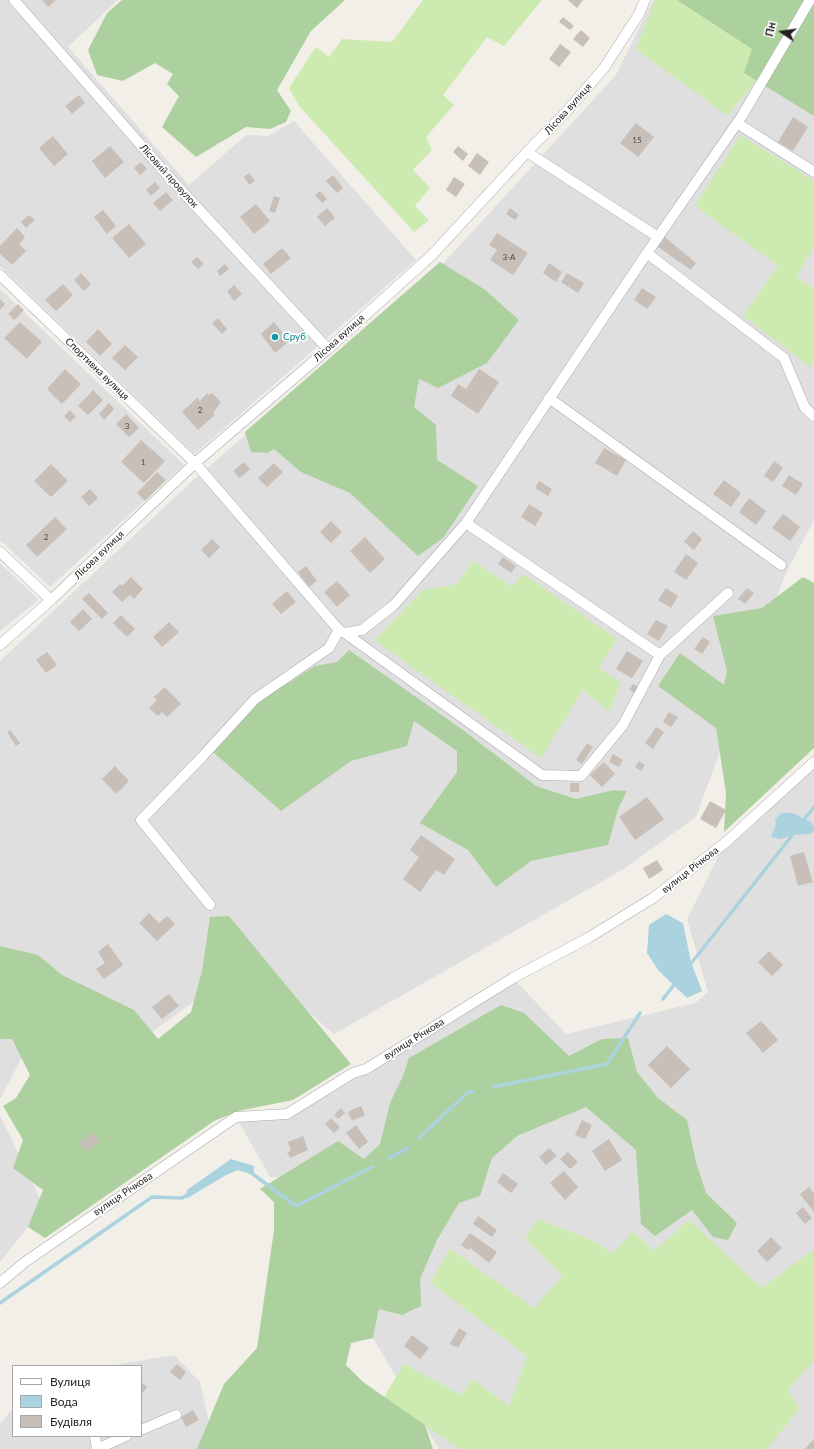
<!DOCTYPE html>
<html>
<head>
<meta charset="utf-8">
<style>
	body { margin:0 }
	#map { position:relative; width:814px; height:1449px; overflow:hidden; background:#f2efe9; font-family:Lato,sans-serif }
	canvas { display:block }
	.legend { position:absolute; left:12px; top:1365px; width:130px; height:72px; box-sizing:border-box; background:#fff; border:1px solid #a7a7a7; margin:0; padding:5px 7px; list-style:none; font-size:12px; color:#222 }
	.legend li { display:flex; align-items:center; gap:8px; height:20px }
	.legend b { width:20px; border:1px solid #a7a7a7 }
	.north { position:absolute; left:762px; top:12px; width:40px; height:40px; -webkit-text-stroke:3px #fff; paint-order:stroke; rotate:283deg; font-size:11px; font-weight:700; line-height:16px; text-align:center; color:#222 }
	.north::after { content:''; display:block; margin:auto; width:14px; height:18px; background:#222; clip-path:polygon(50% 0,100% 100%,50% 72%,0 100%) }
</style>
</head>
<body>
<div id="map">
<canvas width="814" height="1449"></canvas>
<ul class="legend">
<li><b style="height:5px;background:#fff"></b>Вулиця</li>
<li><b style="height:11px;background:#aad3df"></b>Вода</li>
<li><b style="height:11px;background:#c7bfb8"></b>Будівля</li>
</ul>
<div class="north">Пн</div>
</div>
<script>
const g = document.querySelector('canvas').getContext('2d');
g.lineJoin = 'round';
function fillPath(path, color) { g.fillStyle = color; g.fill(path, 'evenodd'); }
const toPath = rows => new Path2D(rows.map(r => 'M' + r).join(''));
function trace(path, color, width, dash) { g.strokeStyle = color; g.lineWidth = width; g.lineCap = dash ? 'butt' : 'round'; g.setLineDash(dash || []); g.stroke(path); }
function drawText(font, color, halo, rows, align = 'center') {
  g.font = font + ' Lato,sans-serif'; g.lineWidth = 3.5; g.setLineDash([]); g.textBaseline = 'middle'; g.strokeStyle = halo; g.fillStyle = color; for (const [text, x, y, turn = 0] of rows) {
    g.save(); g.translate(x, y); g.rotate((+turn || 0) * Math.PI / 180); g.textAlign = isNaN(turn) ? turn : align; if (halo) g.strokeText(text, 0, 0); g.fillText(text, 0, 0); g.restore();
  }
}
fillPath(toPath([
	[0,0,118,0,68,47,189,185,246,135,268,136,294,121,416,260,195,454,0,266],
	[653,0,772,0,814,27,814,520,785,575,696,817,622,870,334,1034,249,961,133,1046,28,1046,0,1099,0,661,190,483,439,268,616,75],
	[0,289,184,465,50,587,0,540],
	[0,563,39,600,0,631],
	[814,762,814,1449,439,1449,373,1338,406,1183,270,1177,236,1117,287,1114,513,978,566,1034,695,1003,708,992,687,919,725,843],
	[0,1115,44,1207,0,1262],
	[174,1355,200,1382,215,1449,0,1449,0,1424,13,1408,13,1436,141,1436,141,1366,109,1366]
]), '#e0dfdf');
fillPath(toPath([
	[423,0,542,0,504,46,487,37,443,95,454,105,426,137,432,150,413,170,430,188,415,206,429,220,414,232,299,106,289,88,316,47,329,57,342,39,392,42],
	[655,0,677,0,753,49,744,73,756,80,727,116,636,49],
	[740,135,814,181,814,245,797,277,814,289,814,359,810,367,743,316,778,266,695,206],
	[473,561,512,587,523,574,617,639,599,668,621,683,609,711,583,690,541,758,374,640,423,590,457,584],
	[538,1219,596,1242,612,1254,633,1232,654,1251,689,1220,762,1288,814,1249,814,1360,788,1390,799,1409,767,1449,460,1449,384,1397,404,1364,461,1395,472,1379,509,1406,527,1356,430,1282,450,1249,534,1308,563,1276,525,1239]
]), '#cdebb0');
fillPath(toPath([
	[122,0,345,0,311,31,277,90,291,111,286,122,270,129,246,127,196,157,162,127,179,96,167,84,173,74,155,63,123,81,97,75,88,50,107,13],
	[677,0,814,0,814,116,744,73,752,49],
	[440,262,484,289,519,320,487,363,438,388,419,379,414,407,436,425,437,460,478,486,443,538,418,556,350,493,301,472,274,449,267,453,251,452,245,432],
	[803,577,814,583,814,748,724,832,726,793,716,728,658,686,680,653,724,685,727,671,713,616,762,608],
	[349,650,463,730,536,786,576,799,614,790,627,791,618,809,608,845,531,861,496,887,468,850,420,823,457,772,457,751,414,721,407,746,351,761,281,811,213,752,243,712,315,666,337,662],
	[229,916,351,1064,293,1100,238,1111,214,1121,45,1238,28,1227,43,1190,13,1168,23,1140,3,1106,16,1098,30,1075,12,1039,0,1039,0,946,38,955,62,975,134,1010,158,1039,191,1012,202,971,210,917],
	[501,1005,524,1013,569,1056,602,1039,628,1038,637,1072,658,1098,687,1120,696,1162,706,1193,737,1223,728,1240,713,1237,692,1210,655,1236,641,1224,636,1150,586,1107,517,1136,492,1158,480,1196,459,1203,437,1240,420,1279,421,1306,402,1315,379,1309,373,1338,351,1343,346,1365,363,1382,425,1425,433,1449,197,1449,224,1384,257,1348,274,1230,274,1202,260,1189,338,1141,364,1159,380,1144,390,1103,403,1076,409,1058]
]), '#add19e');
fillPath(toPath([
	[781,813,793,813,811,822,814,827,814,831,810,834,794,835,780,839,771,837,776,824,775,819],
	[666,914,683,923,691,962,702,991,687,998,659,971,647,953,649,925],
	[231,1159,254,1166,254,1175,238,1170,226,1175,186,1199,187,1190]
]), '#aad3df');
trace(toPath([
	[802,822,814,807],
	[689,966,794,833],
	[663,999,676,982],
	[493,1087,607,1064,640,1013],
	[419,1138,468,1092,473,1091],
	[389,1158,408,1148],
	[250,1172,296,1206,372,1167],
	[0,1303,152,1197,182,1198,190,1193]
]), '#aad3df', 3.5);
fillPath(toPath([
	[42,0,56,0,48,7],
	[568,0,583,0,577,8],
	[563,17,574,26,570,30,559,22],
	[581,30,590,38,583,47,573,39],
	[560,44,571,52,559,67,549,59],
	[79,95,85,103,72,114,65,106],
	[793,117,808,127,793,151,778,142],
	[636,123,654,137,638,157,620,143],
	[53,136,68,154,54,166,39,148],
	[110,146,124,162,105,178,92,161],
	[458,146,468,154,463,161,453,152],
	[477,153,489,162,480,175,468,166],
	[141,162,147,169,140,175,134,168],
	[249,173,255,181,249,185,244,177],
	[333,175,343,188,337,193,326,181],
	[454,177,465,184,456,197,446,190],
	[155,182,160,188,151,196,146,190],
	[320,191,327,199,322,203,315,195],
	[166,192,173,200,160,211,153,203],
	[274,196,280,198,275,213,269,211],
	[256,204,270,221,254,234,240,217],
	[327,208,335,218,325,226,317,217],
	[510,208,519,215,515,220,506,214],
	[103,210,116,226,107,234,94,217],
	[29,215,35,220,26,228,21,222],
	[129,224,146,244,129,258,112,238],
	[17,228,25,237,19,244,26,251,12,265,0,254,0,246],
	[497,233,528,253,513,275,490,260,497,250,489,245],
	[665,237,696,263,691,270,658,247],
	[282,248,291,258,271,274,263,264],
	[197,257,204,264,198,269,191,262],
	[549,263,562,272,556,282,543,273],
	[225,264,229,269,220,276,217,271],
	[81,273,91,284,84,291,74,280],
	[567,273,584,283,578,293,561,282],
	[63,284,73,295,56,311,45,300],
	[234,285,242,294,234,301,227,291],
	[642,288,656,297,647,309,634,300],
	[0,299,5,304,0,310],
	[18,304,24,310,14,320,8,314],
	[218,318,227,329,222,334,212,323],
	[20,322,42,342,27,359,4,338],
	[274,322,289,341,275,353,261,334],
	[98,329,112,344,100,356,86,342],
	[125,345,138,357,125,370,112,358],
	[65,369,81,384,62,404,47,389],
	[479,369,499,382,478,414,451,396,458,384,466,389],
	[93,390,103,400,88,415,78,406],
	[207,393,209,395,212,393,221,402,213,413,215,415,198,430,182,412,197,398,200,401],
	[109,403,114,409,104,420,99,414],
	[70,410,76,417,70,422,64,416],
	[126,414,139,428,129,437,116,424],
	[141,440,165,461,144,483,121,462],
	[604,448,626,460,617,476,595,463],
	[774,461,783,468,773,482,764,476],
	[244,462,250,469,240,478,233,471],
	[274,463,283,472,267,487,258,478],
	[51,464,68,481,51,497,34,481],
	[157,472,166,480,145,501,137,493],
	[789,475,803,484,796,495,782,486],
	[724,480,741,493,731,507,713,494],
	[539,481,552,489,548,496,535,488],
	[90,489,98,498,89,506,81,497],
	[749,498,766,511,756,525,739,512],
	[529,504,543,513,535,526,521,517],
	[783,514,800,527,790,541,772,528],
	[55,517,67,529,37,557,26,545],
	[331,521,342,532,331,543,320,532],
	[693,531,702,539,694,550,684,542],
	[365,537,385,559,370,573,350,551],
	[212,539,220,547,209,558,201,550],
	[686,554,698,563,686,580,674,572],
	[503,557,516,566,511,573,498,564],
	[306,566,317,581,309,587,298,572],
	[131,577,143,589,134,599,130,595,122,602,112,592,120,584,122,586],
	[337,581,350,595,337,607,324,592],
	[666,588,678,596,671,608,658,600],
	[747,588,754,593,745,604,738,599],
	[287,591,296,602,281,614,272,604],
	[89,593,108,613,102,619,82,599],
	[83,609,92,619,79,631,70,622],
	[121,615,135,629,127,637,113,623],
	[656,620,668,626,659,641,647,634],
	[169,622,179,632,162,647,153,637],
	[703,637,710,642,702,654,694,649],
	[627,651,643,661,632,678,616,669],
	[47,652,57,665,46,673,36,660],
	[633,684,640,688,637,694,629,690],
	[165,687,181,704,167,717,162,712,158,716,149,708,157,700,154,697],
	[669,712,678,717,671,727,663,722],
	[656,727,664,732,653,749,645,743],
	[10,730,20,743,16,746,7,732],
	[587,743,593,747,582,764,576,760],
	[613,754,623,760,619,767,609,762],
	[639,761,645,765,641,771,635,767],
	[604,762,615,774,602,787,590,775],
	[115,766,129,781,116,794,102,779],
	[570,783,579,783,579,792,570,792],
	[647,797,664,819,635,840,619,817],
	[710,801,726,810,716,828,700,819],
	[421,835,455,859,444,875,436,870,420,892,403,879,419,857,410,850],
	[804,852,813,882,798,886,790,856],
	[657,860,663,870,649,879,643,868],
	[149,913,159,923,167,916,175,924,157,941,139,923],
	[108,944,123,965,104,979,96,969,105,963,98,952],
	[769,951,783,965,772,976,758,962],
	[169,994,179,1006,162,1019,152,1007],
	[761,1021,778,1040,763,1053,746,1033],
	[667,1046,690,1069,671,1088,648,1065],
	[361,1106,365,1115,352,1121,348,1112],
	[341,1108,345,1113,338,1119,334,1115],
	[331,1118,340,1127,334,1133,325,1124],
	[582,1120,592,1125,585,1139,575,1135],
	[356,1125,368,1142,359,1149,346,1133],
	[93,1133,100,1142,86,1152,79,1143],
	[303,1136,308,1150,290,1158,287,1152,291,1151,288,1142],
	[609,1139,622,1160,605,1171,592,1151],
	[549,1148,557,1156,546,1165,539,1157],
	[568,1152,578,1162,570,1169,560,1159],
	[564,1171,578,1187,565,1200,550,1183],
	[503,1173,518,1184,511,1193,497,1182],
	[809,1187,814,1194,814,1212,800,1194],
	[803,1207,812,1218,805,1224,796,1213],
	[478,1216,497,1230,492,1237,473,1224],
	[470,1233,497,1252,489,1263,470,1248,468,1250,461,1245],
	[771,1237,782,1248,767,1262,757,1251],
	[459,1328,467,1333,458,1348,450,1344],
	[412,1335,429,1348,420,1359,404,1346],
	[177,1364,186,1372,180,1380,170,1372],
	[141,1382,147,1387,141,1395],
	[193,1410,199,1420,186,1427,181,1417],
	[814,1439,814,1449,805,1449]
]), '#c7bfb8');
const street = toPath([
	[14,0,168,176,328,349],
	[737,123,814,172],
	[527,152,658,237],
	[647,253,784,358,805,408,814,416],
	[0,275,195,463,339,630,345,633,362,630,394,605,466,523,647,253,742,116,810,0],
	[549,398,781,565],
	[466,523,660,655],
	[0,552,51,600],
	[345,633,542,775,581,776,623,725,660,655,728,593],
	[0,645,51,600,195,463,328,349,432,255,527,152,566,112,604,68,639,14,645,0],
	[210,905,141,820,202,757,255,699,329,648,339,630],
	[0,1283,25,1262,236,1117,287,1114,353,1073,366,1069,513,978,588,938,653,898,725,843,814,762],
	[141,1430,176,1415],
	[95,1436,97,1449],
	[97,1449,126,1436]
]);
trace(street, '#a9a9a9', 11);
trace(street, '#fff', 10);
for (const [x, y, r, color] of [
	[275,337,4,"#0f9aa8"]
]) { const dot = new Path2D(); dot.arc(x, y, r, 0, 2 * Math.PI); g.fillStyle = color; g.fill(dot); trace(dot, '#fff', 1.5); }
drawText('8px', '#4b4948', null, [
	["15",637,140],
	["3-А",509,257],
	["2",200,410],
	["3",127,426],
	["1",143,462],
	["2",46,537]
]);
drawText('10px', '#222', '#fff', [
	["Лісова вулиця",568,109,-48],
	["Лісовий провулок",169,176,48],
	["Лісова вулиця",339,338,-42],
	["Спортивна вулиця",97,369,44],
	["Лісова вулиця",99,555,-44],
	["вулиця Річкова",690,870,-38],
	["вулиця Річкова",414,1039,-32],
	["вулиця Річкова",123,1194,-34]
]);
drawText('10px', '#0d838f', '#fff', [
	["Сруб",283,337]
], 'left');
</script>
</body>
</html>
